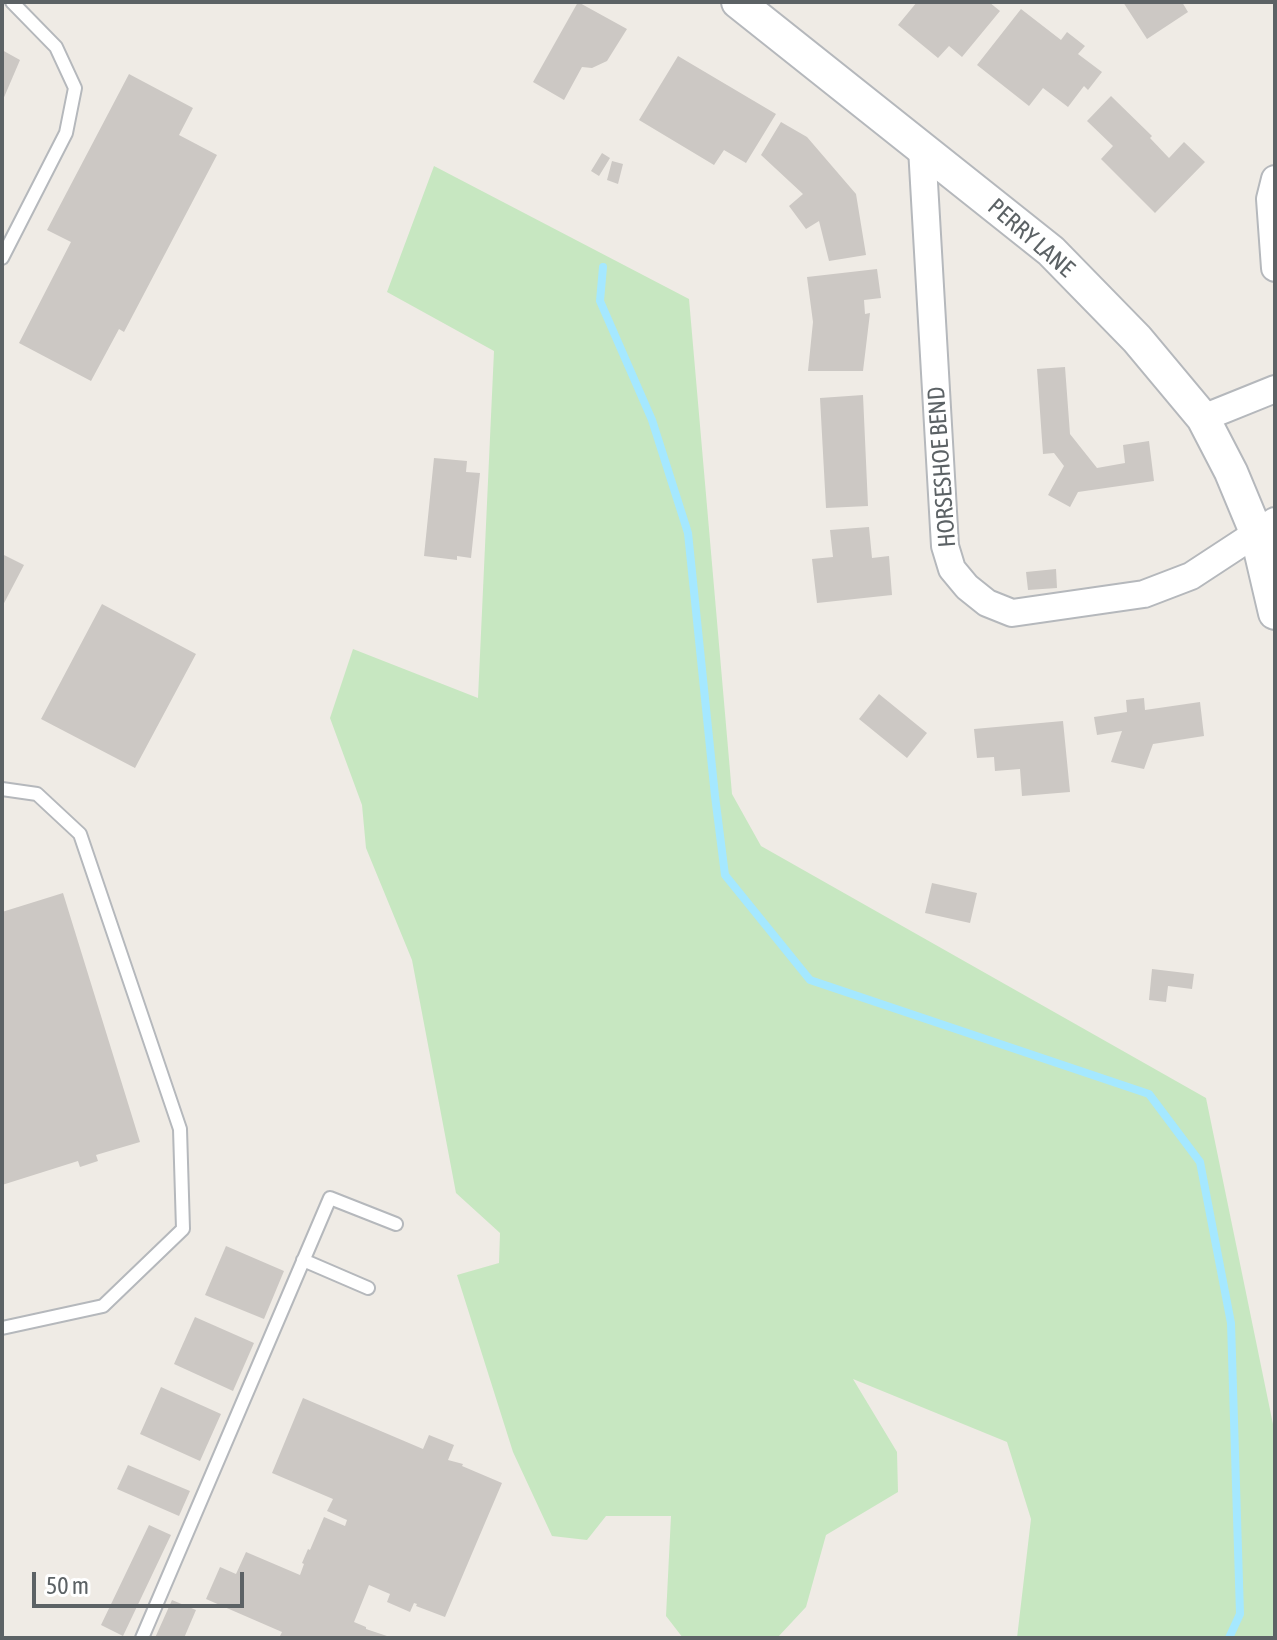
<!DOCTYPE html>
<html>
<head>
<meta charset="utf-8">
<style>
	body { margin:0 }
	#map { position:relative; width:1277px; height:1640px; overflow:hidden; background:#efebe5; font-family:"Asap Condensed",sans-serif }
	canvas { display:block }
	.frame { position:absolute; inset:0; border:4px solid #5c6265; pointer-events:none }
	.scale { position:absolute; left:32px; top:1572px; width:212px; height:36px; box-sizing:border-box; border:4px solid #5c6265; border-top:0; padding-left:10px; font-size:24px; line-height:28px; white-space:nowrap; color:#5c6265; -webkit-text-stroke:6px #fff; paint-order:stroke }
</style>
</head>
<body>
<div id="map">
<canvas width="1277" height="1640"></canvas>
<div class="frame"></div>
<div class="scale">50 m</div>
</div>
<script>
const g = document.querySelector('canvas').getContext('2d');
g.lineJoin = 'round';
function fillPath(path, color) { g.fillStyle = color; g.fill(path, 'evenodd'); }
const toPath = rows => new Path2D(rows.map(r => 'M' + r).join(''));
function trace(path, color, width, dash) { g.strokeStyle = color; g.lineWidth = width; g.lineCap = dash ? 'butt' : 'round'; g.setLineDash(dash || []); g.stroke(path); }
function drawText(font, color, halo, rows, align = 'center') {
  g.font = font + ' "Asap Condensed",sans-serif'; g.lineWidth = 6; g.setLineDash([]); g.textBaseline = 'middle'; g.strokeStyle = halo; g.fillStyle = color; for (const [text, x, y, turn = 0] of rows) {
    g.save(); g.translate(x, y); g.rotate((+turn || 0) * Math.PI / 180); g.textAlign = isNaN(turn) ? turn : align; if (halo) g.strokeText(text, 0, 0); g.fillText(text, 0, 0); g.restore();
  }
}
fillPath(toPath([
	[434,166,689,299,732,794,761,846,1206,1098,1275,1434,1275,1638,1017,1638,1031,1519,1007,1442,853,1379,897,1452,898,1492,826,1535,806,1607,778,1637,683,1638,666,1616,671,1516,606,1516,587,1540,552,1536,513,1452,457,1275,499,1263,500,1233,456,1193,412,960,366,848,362,805,330,718,353,649,478,698,494,351,387,292]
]), '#c7e7c1');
trace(toPath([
	[603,267,600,301,652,420,688,533,715,796,725,875,810,980,1149,1094,1200,1162,1231,1323,1240,1614,1229,1638]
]), '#a5e8ff', 8);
fillPath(toPath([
	[578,2,627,29,607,61,592,68,582,67,564,100,533,82],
	[917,2,989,2,1000,11,962,57,949,46,938,58,898,25],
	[1123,2,1182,2,1188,12,1147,39],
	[1021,9,1061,40,1067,32,1085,46,1078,54,1102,72,1088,90,1084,86,1068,107,1043,88,1029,106,977,65],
	[2,50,20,60,2,102],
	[678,56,776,114,746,163,724,150,714,165,639,120],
	[129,74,193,108,179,135,217,155,124,332,119,329,91,381,19,343,71,242,47,230],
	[1111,96,1152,136,1150,138,1169,158,1184,142,1205,162,1155,213,1101,159,1113,146,1087,121],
	[781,122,807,137,856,194,866,255,829,261,819,221,806,229,789,206,803,194,761,155],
	[602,153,610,158,599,176,591,171],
	[612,161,623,164,618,184,607,180],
	[877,269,881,298,864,300,865,314,870,313,863,371,808,371,813,322,807,277],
	[1065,367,1070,434,1097,468,1125,463,1123,445,1149,441,1154,481,1078,492,1070,507,1048,495,1064,466,1054,453,1043,454,1037,369],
	[863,395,868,506,826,508,820,398],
	[434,458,467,461,466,472,480,473,471,558,457,556,457,560,424,556],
	[869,527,872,558,889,556,892,595,817,603,812,559,833,557,830,530],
	[2,554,24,565,2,607],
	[1056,569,1057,588,1028,590,1026,572],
	[102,604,196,654,135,768,41,719],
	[879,694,927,733,907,758,859,719],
	[1144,698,1145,710,1200,702,1204,736,1153,744,1144,769,1111,762,1122,731,1097,735,1094,717,1127,712,1126,700],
	[1063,721,1070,792,1022,796,1020,769,995,771,994,757,977,758,974,729],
	[932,883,977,893,970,923,925,913],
	[63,893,140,1142,96,1155,98,1161,80,1167,78,1161,2,1185,2,912],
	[1152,969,1194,974,1192,989,1168,986,1166,1002,1149,1000],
	[226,1246,284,1271,264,1319,205,1295],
	[195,1317,254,1343,233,1391,174,1364],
	[161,1387,221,1414,200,1461,140,1434],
	[303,1398,423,1449,429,1435,454,1445,448,1460,463,1464,462,1466,502,1483,445,1617,416,1606,417,1604,414,1603,410,1612,387,1602,390,1594,369,1585,354,1622,366,1627,366,1629,393,1638,279,1638,282,1632,206,1599,220,1567,236,1574,246,1552,300,1575,304,1564,302,1563,308,1549,310,1550,324,1517,345,1526,347,1520,327,1511,333,1499,272,1473],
	[128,1465,190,1491,179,1516,117,1489],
	[149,1525,171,1535,123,1636,101,1625],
	[172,1600,196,1610,184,1638,155,1638]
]), '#ccc8c4');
const service = toPath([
	[2,258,66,133,75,88,56,47,12,2],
	[2,789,37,794,80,834,180,1129,183,1229,103,1306,2,1328],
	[303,1260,368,1288],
	[142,1638,330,1198,396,1224]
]);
const minor = toPath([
	[922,148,945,546,952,569,967,587,987,603,1012,613,1144,594,1191,576,1275,521],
	[1275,179,1270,199,1275,268],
	[1203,418,1275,389]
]);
const tertiary = toPath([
	[738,2,1051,251,1137,339,1203,418,1231,472,1256,532,1275,613]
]);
trace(service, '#b5b8bc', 16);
trace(minor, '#b5b8bc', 30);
trace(tertiary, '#b5b8bc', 36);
trace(service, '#fff', 12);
trace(minor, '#fff', 26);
trace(tertiary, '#fff', 32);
drawText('24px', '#5c6265', '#fff', [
	["PERRY LANE",1031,238,41],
	["HORSESHOE BEND",942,467,-94]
]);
</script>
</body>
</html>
